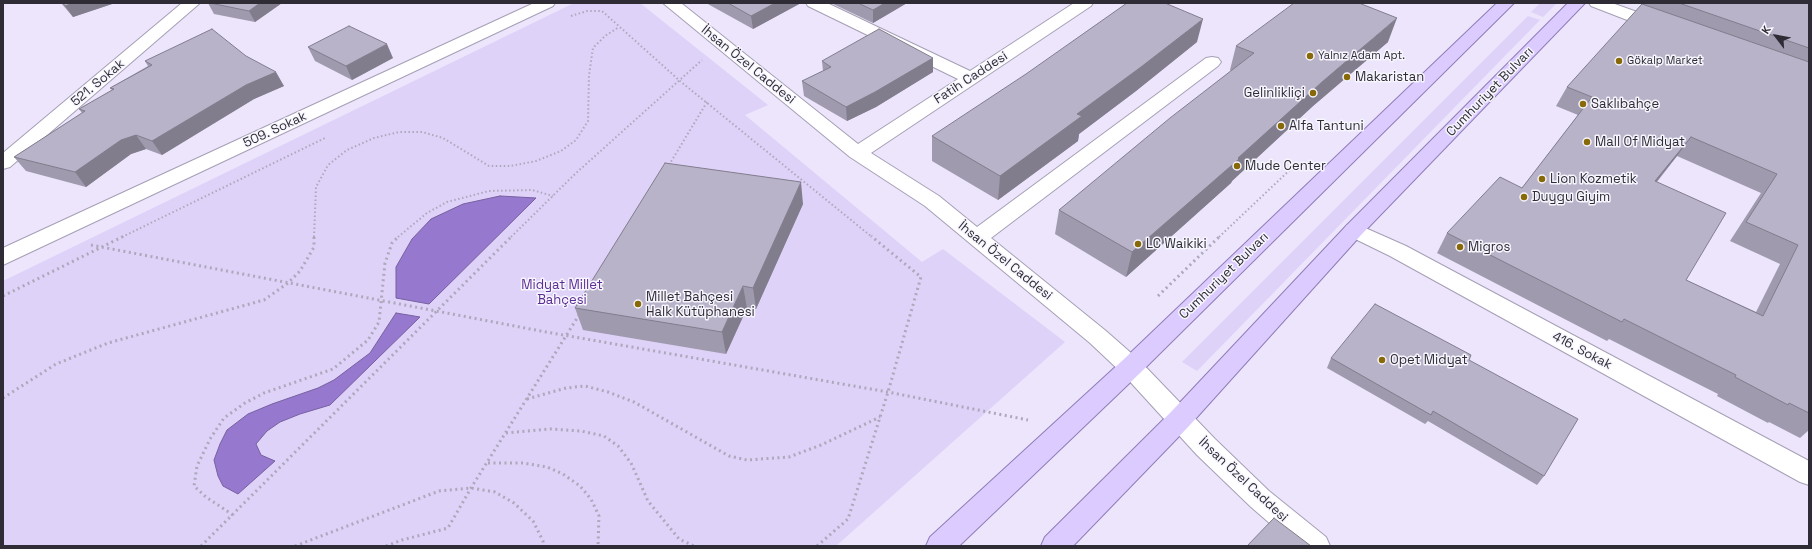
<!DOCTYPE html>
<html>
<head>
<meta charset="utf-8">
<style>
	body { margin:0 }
	#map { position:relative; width:1812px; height:549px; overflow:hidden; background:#ece5fc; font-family:"Space Grotesk",sans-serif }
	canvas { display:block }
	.frame { position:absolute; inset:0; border:4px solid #2f2c35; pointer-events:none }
	.north { position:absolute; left:1756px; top:16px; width:40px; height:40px; -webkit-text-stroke:3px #f7f5fe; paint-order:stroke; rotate:302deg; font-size:11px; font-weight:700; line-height:16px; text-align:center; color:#2f2c35 }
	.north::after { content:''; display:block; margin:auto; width:14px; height:18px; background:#2f2c35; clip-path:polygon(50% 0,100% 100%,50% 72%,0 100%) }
</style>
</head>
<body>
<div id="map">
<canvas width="1812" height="549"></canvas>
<div class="frame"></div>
<div class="north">K</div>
</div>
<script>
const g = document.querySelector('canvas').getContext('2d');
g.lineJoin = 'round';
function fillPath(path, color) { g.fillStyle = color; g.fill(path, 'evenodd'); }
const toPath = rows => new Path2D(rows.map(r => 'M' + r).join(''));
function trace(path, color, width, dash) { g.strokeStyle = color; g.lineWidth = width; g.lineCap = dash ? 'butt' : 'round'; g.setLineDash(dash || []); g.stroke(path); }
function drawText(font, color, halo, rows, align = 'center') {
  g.font = font + ' "Space Grotesk",sans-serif'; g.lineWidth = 3; g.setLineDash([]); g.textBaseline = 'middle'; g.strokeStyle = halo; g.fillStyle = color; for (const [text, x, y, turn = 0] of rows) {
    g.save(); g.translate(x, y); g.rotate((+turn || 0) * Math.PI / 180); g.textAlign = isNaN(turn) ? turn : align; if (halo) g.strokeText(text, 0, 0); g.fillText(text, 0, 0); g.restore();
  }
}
fillPath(toPath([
	[574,3,640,3,768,105,745,115,922,262,943,249,1065,342,836,546,3,546,3,281],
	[1540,3,1557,3,1543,17,1531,12],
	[1528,16,1540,20,1197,371,1182,362]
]), '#ded2f9');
const water = toPath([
	[500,196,536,198,429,304,396,298,396,267,412,239,431,219,463,204,500,196],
	[396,313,420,317,330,405,300,414,280,422,267,431,256,444,261,455,275,461,238,494,223,486,218,476,214,460,220,444,227,430,248,414,272,404,318,388,334,380,370,353,396,313]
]);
fillPath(water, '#9678ce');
trace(water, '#7761a0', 1);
const minor = toPath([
	[182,3,200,3,10,167,3,169,3,153,182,3],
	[534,3,555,3,553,6,3,265,3,248,534,3],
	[663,3,681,3,858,144,958,79,808,6,806,3,827,3,970,71,1074,3,1093,3,1091,6,871,153,939,196,977,227,1206,58,1212,57,1218,58,1221,62,1218,66,991,238,1106,331,1139,360,1215,439,1269,491,1326,537,1330,546,1296,546,1251,507,1197,455,1123,374,1090,343,925,206,850,157,663,3],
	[1589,3,1612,3,1665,22,1667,26,1665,30,1659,31,1653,30,1591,6,1589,3],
	[1354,223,1406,246,1809,461,1809,485,1800,482,1390,256,1347,235,1343,230,1347,225,1354,223]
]);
const major = toPath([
	[1497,3,1514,3,1139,374,959,546,926,546,930,537,1123,360,1497,3],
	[1568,3,1585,3,1361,235,1189,426,1073,546,1041,546,1045,537,1171,412,1347,225,1568,3]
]);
trace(minor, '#a69fb5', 2);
trace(major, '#907db8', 2);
trace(toPath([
	[571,16,587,11,602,11,680,81,872,237],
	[669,165,707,102],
	[122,237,325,138],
	[314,237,316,187,328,165,347,150,374,138,399,132,422,132,443,138,489,166,510,166,536,161,561,151,576,140,588,121,589,75,593,48,605,36,619,27],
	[398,237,427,213,447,202,489,191,532,190,553,196],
	[511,237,575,174,702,60],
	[1219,237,1296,164]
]), '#ada8ba', 2, [1.5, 2.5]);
trace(toPath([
	[91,245,546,332,888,392,1028,420],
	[3,296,124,236],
	[1158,296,1220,236],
	[3,398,56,364,108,343,264,300,288,283,300,271,314,247,314,236],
	[527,399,566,388,585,386,608,392,634,402,729,456,747,460,789,457,821,445,880,417],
	[506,433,550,429,581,431,604,436,618,446,631,463,648,501,679,539,694,546],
	[488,463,523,463,547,467,563,474,580,486,591,499,599,516,598,546],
	[233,515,206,497,194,486,197,466,210,439,224,418,245,403,264,393,333,369,368,340,379,322,385,263,392,243,399,236],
	[201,546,512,236],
	[295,546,439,491,471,488,495,492,514,503,533,521,543,541,543,546],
	[386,546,402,540,448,528,471,488,579,315],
	[817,546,848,519,888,392,921,277,871,236]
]), '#ada8ba', 3, [2, 3.5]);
fillPath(minor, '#fff');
fillPath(major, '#dccbfe');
fillPath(toPath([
	[61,3,115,3,73,17],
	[208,3,282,3,255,22,214,14],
	[706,3,801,3,753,29],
	[831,3,907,3,873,23],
	[1644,3,1809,3,1809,430,1800,438,1769,422,1768,423,1717,396,1718,394,1609,339,1607,341,1437,253,1447,233,1522,188,1578,115,1556,106,1567,87],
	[1677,156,1761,193,1730,241,1780,264,1756,312,1686,280,1657,182],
	[1197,42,1136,91,1079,134,1078,141,998,200,932,161,932,136],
	[1388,42,1313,106,1232,181,1231,183,1126,277,1055,234,1059,210,1231,71,1230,70,1236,46],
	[308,47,393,58,352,80,315,61],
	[246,56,284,86,254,99,162,155,146,149,131,154,86,187,26,171,14,157,82,113,79,109,112,90,110,88,148,66,145,61],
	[933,58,933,72,876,107,847,121,804,96,802,81,823,71,822,61],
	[803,204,756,309,747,308,726,354,583,330,575,308],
	[1331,358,1469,360,1544,476,1537,485,1428,421,1425,424,1327,368]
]), '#9f9aad');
fillPath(toPath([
	[73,3,115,3,73,17,65,6],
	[260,3,282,3,255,22,249,11],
	[775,3,801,3,753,29,751,16],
	[885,3,907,3,873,23,873,10],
	[1397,18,1388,42,1313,106,1232,181,1231,183,1126,277,1132,252,1322,82],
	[1203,19,1197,42,1136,91,1079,134,1078,141,998,200,1000,176,1077,114],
	[387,44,393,58,352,80,346,66],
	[933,58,933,72,876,107,847,121,846,107],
	[276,72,284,86,254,99,162,155,152,141,246,85],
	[136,135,146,149,131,154,86,187,75,172,121,140],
	[1691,137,1677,156,1641,200,1655,181],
	[801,182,803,204,756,309,753,288],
	[743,286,747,308,726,354,722,332]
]), '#827d8d');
const building = toPath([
	[63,3,73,3,65,6,63,3],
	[210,3,260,3,249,11,210,3],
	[728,3,775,3,751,16,728,3],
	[858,3,885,3,873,10,858,3],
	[1127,3,1165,3,1203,19,1141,67,1077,114,1082,116,1000,176,932,136,1026,74,1127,3],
	[1294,3,1359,3,1397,18,1322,82,1238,158,1239,159,1132,252,1059,210,1170,118,1254,53,1236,46,1294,3],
	[1679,3,1809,3,1809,48,1679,3],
	[1642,4,1809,62,1809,413,1789,403,1788,405,1735,377,1736,375,1624,319,1622,322,1447,233,1500,177,1522,188,1592,97,1567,87,1642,4],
	[1691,137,1777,174,1746,222,1798,245,1763,316,1686,280,1726,213,1655,181,1691,137],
	[349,26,387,44,346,66,308,47,349,26],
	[212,29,246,56,276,72,246,85,152,141,136,135,121,140,75,172,14,157,85,111,79,109,114,89,110,88,152,65,145,61,212,29],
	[879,29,933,58,875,92,846,107,802,81,831,67,822,61,879,29],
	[665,163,801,182,753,288,743,286,722,332,575,308,665,163],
	[1375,304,1471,355,1469,360,1578,419,1544,476,1433,411,1431,415,1331,358,1375,304],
	[1274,518,1311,546,1247,546,1274,518]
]);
fillPath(building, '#b9b3c9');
trace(building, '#827d8d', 1);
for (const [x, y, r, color] of [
	[1310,56,4,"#876a07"],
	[1619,61,4,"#876a07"],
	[1347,77,4,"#876a07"],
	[1313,93,4,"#876a07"],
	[1583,104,4,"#876a07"],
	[1281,126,4,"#876a07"],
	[1587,142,4,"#876a07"],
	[1237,166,4,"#876a07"],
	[1542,179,4,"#876a07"],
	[1524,197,4,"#876a07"],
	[1138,244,4,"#876a07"],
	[1460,247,4,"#876a07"],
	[638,304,4,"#876a07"],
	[1382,360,4,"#876a07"]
]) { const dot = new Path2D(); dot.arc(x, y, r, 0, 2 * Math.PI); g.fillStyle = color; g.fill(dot); trace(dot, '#f7f5fe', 1.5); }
drawText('11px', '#2f2c35', '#f7f5fe', [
	["Yalnız Adam Apt.",1318,56],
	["Gökalp Market",1627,61]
], 'left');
drawText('13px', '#2f2c35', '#f7f5fe', [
	["İhsan Özel Caddesi",748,65,39],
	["Fatih Caddesi",971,78,-33],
	["521. Sokak",98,83,-40],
	["Cumhuriyet Bulvarı",1490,92,-46],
	["509. Sokak",275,130,-25],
	["İhsan Özel Caddesi",1005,261,39],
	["Cumhuriyet Bulvarı",1224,276,-44],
	["416. Sokak",1582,351,28],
	["İhsan Özel Caddesi",1243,480,43]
]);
drawText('13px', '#2f2c35', '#f7f5fe', [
	["Makaristan",1355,77],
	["Gelinlikliçi",1305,93,"right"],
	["Saklıbahçe",1591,104],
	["Alfa Tantuni",1289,126],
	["Mall Of Midyat",1595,142],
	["Mude Center",1245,166],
	["Lion Kozmetik",1550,179],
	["Duygu Giyim",1532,197],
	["LC Waikiki",1146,244],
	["Migros",1468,247],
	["Millet Bahçesi",646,297],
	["Halk Kütüphanesi",646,312],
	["Opet Midyat",1390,360]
], 'left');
drawText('13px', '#5a2e94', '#f7f5fe', [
	["Midyat Millet",562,285],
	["Bahçesi",562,300]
]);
</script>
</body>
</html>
